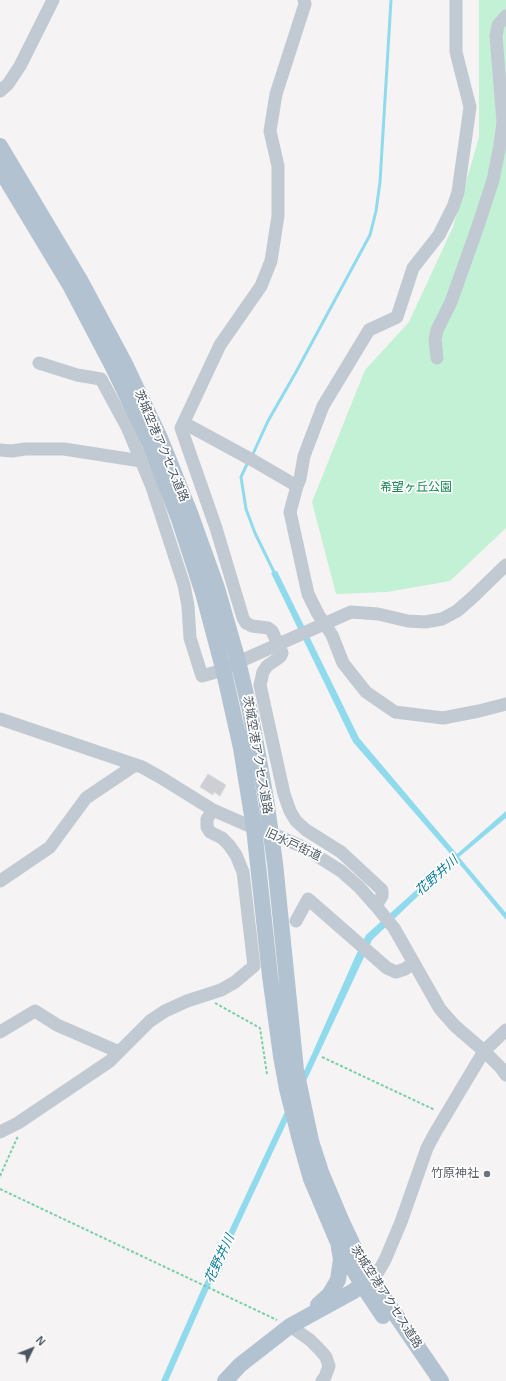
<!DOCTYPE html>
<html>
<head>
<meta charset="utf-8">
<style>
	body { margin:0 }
	#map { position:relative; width:506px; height:1381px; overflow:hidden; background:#f5f3f3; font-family:Arial,sans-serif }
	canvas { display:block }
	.north { position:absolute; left:12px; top:1329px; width:40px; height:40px; -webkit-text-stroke:3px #fff; paint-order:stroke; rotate:47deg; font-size:11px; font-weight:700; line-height:16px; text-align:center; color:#4a5661 }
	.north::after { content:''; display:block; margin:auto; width:14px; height:18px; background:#4a5661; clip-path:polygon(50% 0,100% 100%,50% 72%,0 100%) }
</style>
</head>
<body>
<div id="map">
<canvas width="506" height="1381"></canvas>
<div class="north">N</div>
</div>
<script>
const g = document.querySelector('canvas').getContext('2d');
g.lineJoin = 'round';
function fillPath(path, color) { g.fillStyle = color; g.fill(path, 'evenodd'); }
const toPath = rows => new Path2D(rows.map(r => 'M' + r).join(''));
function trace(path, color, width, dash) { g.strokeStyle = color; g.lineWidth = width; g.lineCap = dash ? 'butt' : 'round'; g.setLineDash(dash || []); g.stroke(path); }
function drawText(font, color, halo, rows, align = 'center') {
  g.font = font + ' Arial,"Noto Sans JP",sans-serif'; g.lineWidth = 3.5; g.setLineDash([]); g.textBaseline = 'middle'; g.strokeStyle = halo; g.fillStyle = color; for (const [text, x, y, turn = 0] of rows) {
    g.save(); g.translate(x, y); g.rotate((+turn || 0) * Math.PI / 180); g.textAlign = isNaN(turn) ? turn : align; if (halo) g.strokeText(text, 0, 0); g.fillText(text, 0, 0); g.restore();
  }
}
fillPath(toPath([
	[479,0,506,0,506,528,450,581,387,592,336,594,312,502,365,370,409,322,453,227,479,137]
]), '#c3f1d5');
fillPath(toPath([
	[277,571,359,738,457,854,506,811,506,818,459,857,506,913,506,920,456,860,372,940,205,1297,168,1381,161,1381,199,1295,312,1054,356,955,366,935,453,857,353,742,271,573]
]), '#90daee');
trace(toPath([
	[252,456,268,421,296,372,370,235,376,211,380,182,391,0],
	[248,462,241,477,246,509,255,533,275,574]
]), '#90daee', 3);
const building = toPath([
	[208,774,226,785,220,796,214,792,213,795,200,787,208,774]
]);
fillPath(building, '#cdcfd5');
trace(building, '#d7d9de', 1);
trace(toPath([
	[215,1003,260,1028,267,1074],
	[322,1057,435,1110],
	[0,1176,18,1136],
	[0,1189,277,1320]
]), '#7ad0a6', 2, [3, 2]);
trace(toPath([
	[304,0,305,4,276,94,270,131,278,166,278,216,271,261,261,286,220,345,181,428,216,528,243,618,246,623,252,626,268,628,272,631,282,653,280,657,267,666,263,672,260,685,284,794,290,811,296,821,306,830,341,852,382,890,382,896,376,906],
	[0,91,8,84,20,66,53,0],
	[437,358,435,339,437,330,451,302,478,226,493,180,500,145,503,122,496,36,498,25,506,16],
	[39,363,77,375,101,379,128,429,152,487,184,585,188,606,190,638,202,676,216,672,351,612,378,614,408,621,425,622,442,619,457,611,473,597,506,565],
	[184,423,254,461,297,486,290,512,308,594,318,614,332,635,343,663,366,692,395,712,443,718,479,711,506,704],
	[0,450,12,451,25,449,64,449,141,461],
	[297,486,300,479,304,456,323,406,369,330,397,317,413,268,439,235,453,207,458,192,470,107,456,52,456,0],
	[0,719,142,767,160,777,213,810,254,828,271,833,303,847,341,871,359,887,376,906,394,928,440,1009,455,1026,484,1051,501,1068,506,1075],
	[0,881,50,847,86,798,135,765],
	[296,921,308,899,387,968,396,972,405,969,413,963],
	[0,1032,35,1011,57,1025,119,1052],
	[0,1132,18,1123,110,1061,150,1021,165,1011,187,1001,221,990,235,982,254,966,243,872,236,855,229,845,222,838,210,832,207,827,207,819,213,810],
	[372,1278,378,1272,385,1260,401,1222,427,1148,435,1133,484,1051,506,1030],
	[290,1326,310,1340,320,1350,326,1357,329,1366,325,1377,322,1381]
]), '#c1cad2', 13);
trace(toPath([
	[0,146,80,280,124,362,160,438,190,513,217,588,238,661,250,711,266,799,275,863,296,1070,311,1141,321,1172,342,1222,357,1254,382,1295,441,1381],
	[0,169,71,287,113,367,150,444,179,519,203,593,223,668,241,748,254,828,270,976,281,1056,287,1089,300,1140,311,1179,339,1245,363,1286,383,1316],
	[318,1305,329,1295,338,1280,341,1259,339,1248],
	[225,1381,240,1365,290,1326,352,1292,370,1280]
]), '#b3c2d1', 16);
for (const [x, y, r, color] of [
	[487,1174,4,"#6b7280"]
]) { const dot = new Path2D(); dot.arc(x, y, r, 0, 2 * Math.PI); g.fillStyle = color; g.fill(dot); trace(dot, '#fff', 1.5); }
drawText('12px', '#4a5661', '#fff', [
	["茨城空港アクセス道路",161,446,67],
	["茨城空港アクセス道路",257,755,80],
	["旧水戸街道",293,845,25],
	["茨城空港アクセス道路",386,1297,57]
]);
drawText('12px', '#17864f', '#fff', [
	["希望ヶ丘公園",416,488]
]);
drawText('12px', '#5b616d', '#fff', [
	["竹原神社",479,1174]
], 'right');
drawText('italic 13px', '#0c7c9b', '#fff', [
	["花野井川",437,876,-42],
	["花野井川",220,1259,-65]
]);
</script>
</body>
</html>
